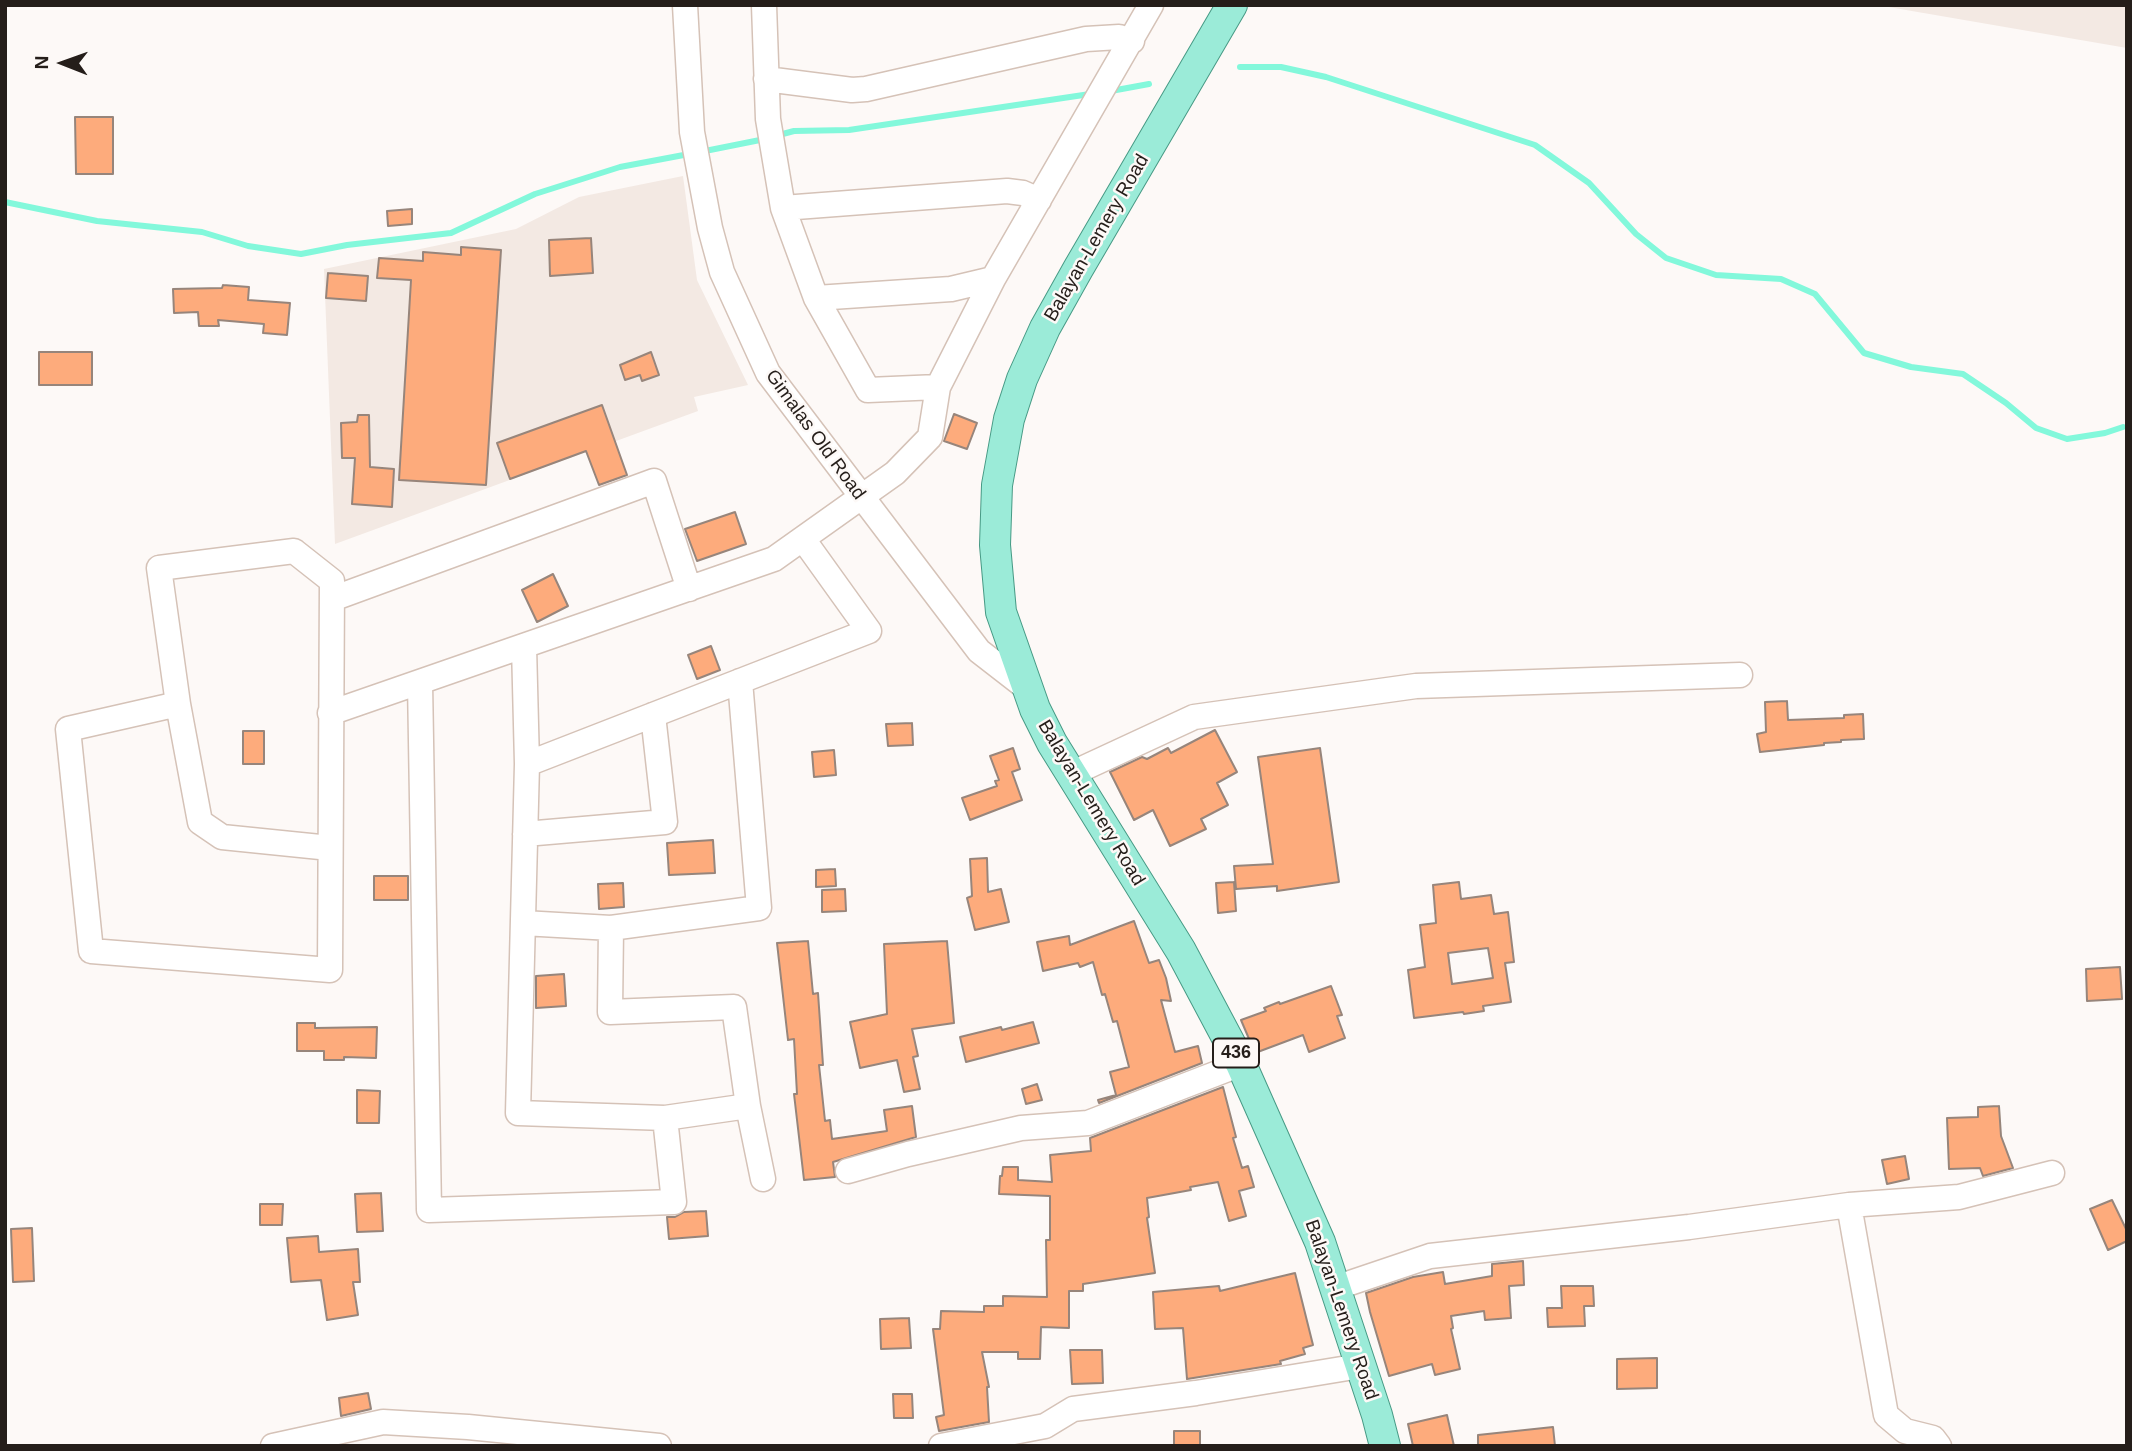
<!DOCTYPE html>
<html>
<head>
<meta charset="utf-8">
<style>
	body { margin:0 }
	#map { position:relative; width:2132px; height:1451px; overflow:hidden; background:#fdf9f7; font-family:Helvetica,sans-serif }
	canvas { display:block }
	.frame { position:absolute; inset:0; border:7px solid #251e1a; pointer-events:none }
	.north { position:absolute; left:28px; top:28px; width:70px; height:70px; -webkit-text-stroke:5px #fdf9f7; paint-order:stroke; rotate:271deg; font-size:19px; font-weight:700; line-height:28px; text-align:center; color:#251e1a }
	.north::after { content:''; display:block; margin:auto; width:24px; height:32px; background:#251e1a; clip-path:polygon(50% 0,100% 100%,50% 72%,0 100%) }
</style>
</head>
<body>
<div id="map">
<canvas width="2132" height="1451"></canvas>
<div class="frame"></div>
<div class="north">N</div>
</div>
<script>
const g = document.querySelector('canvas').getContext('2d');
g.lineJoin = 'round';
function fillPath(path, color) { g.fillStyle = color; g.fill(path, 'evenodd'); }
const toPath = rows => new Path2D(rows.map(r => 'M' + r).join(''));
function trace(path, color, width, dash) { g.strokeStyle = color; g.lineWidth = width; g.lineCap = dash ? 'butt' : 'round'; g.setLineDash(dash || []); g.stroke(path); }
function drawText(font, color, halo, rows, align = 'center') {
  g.font = font + ' Helvetica,sans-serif'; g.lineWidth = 5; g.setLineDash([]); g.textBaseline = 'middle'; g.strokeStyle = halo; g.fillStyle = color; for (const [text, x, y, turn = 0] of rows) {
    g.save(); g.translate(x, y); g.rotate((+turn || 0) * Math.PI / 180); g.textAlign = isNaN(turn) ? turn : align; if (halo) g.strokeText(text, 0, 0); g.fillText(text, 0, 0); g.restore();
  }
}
fillPath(toPath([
	[1877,5,2127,5,2127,48],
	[683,176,697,280,748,385,694,397,698,411,335,544,324,269,516,229,579,197]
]), '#f3e9e3');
trace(toPath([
	[1240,67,1281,67,1326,77,1535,145,1589,183,1636,234,1666,258,1716,275,1781,279,1815,294,1864,353,1911,367,1963,374,2006,403,2036,428,2067,439,2105,433,2123,427],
	[1111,91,1149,84],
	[775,136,794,131,849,130,1090,94],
	[700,152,765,139],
	[5,202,97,221,202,232,248,246,301,254,347,245,451,233,535,194,620,167,689,154]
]), '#83f8db', 6);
const building = toPath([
	[75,117,113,117,113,174,76,174,75,117],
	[412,209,412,224,388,226,387,211,412,209],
	[591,238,593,273,550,276,549,240,591,238],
	[461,247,501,250,486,485,399,480,411,280,377,278,379,258,423,261,423,252,461,255,461,247],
	[328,273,368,276,366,301,326,298,328,273],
	[223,285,249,287,248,300,290,303,287,335,263,333,264,324,218,320,219,326,199,326,198,312,174,313,173,289,222,288,223,285],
	[39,352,92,352,92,385,39,385,39,352],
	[651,352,659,375,642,381,640,375,625,380,620,365,651,352],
	[602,405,627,475,599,485,586,451,510,479,497,443,602,405],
	[954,414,977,423,967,449,944,441,954,414],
	[358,415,369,415,370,467,394,469,392,507,352,504,355,458,342,458,341,423,357,422,358,415],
	[735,512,746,544,697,561,685,529,735,512],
	[553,574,568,606,537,622,522,590,553,574],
	[711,646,720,670,697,679,688,655,711,646],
	[1787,701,1788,720,1844,718,1844,715,1863,714,1864,739,1841,740,1841,742,1824,743,1824,745,1760,752,1757,734,1766,732,1765,702,1787,701],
	[912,723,913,745,888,746,886,724,912,723],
	[1215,730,1237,772,1217,783,1228,805,1201,819,1206,829,1170,846,1153,810,1134,820,1110,772,1142,757,1147,759,1168,748,1171,753,1215,730],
	[243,731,264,731,264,764,243,764,243,731],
	[1013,748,1020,769,1012,772,1022,800,970,820,962,798,997,786,995,781,999,780,990,756,1013,748],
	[1320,748,1339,882,1277,891,1277,886,1236,889,1234,866,1273,864,1258,757,1320,748],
	[834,750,836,775,814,777,812,752,834,750],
	[713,840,715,873,669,875,667,843,713,840],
	[987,858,988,892,1001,889,1009,922,975,930,967,898,972,896,970,859,987,858],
	[835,869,836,886,816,887,816,870,835,869],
	[374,876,408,876,408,900,374,900,374,876],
	[1234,882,1236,911,1218,913,1216,883,1234,882],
	[1459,882,1461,899,1491,895,1494,914,1508,912,1514,962,1505,963,1511,1002,1483,1006,1484,1011,1464,1014,1463,1012,1414,1018,1408,970,1425,967,1420,925,1436,923,1433,885,1459,882],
	[1488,948,1493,978,1452,984,1448,953,1488,948],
	[623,883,624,907,599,909,598,884,623,883],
	[845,889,846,911,822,912,822,890,845,889],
	[1134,921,1149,963,1159,960,1166,978,1171,1001,1161,1000,1175,1052,1198,1046,1202,1063,1099,1103,1098,1100,1116,1095,1110,1072,1129,1067,1117,1021,1113,1022,1105,994,1102,995,1093,962,1080,967,1078,963,1043,971,1037,942,1069,936,1070,945,1134,921],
	[808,941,813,994,818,993,823,1065,819,1065,825,1121,830,1120,832,1139,887,1131,884,1110,912,1106,916,1137,833,1162,835,1177,804,1180,794,1094,797,1094,794,1039,788,1040,777,943,808,941],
	[947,941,954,1023,912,1029,918,1056,913,1057,920,1089,904,1092,897,1060,860,1068,850,1022,887,1014,884,944,947,941],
	[2120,967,2122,999,2087,1001,2086,969,2120,967],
	[564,974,566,1006,536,1008,536,976,564,974],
	[1331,986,1342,1015,1337,1016,1345,1038,1309,1052,1303,1035,1255,1053,1241,1020,1266,1011,1264,1008,1279,1002,1280,1004,1331,986],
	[1033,1022,1039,1043,966,1062,960,1037,1001,1027,1002,1030,1033,1022],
	[297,1023,315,1023,315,1028,377,1027,376,1058,344,1057,344,1060,324,1060,324,1051,297,1051,297,1023],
	[1037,1084,1042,1100,1026,1104,1022,1089,1037,1084],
	[1223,1087,1236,1137,1233,1138,1242,1168,1248,1166,1254,1187,1239,1191,1246,1216,1229,1221,1218,1182,1190,1187,1191,1190,1147,1198,1149,1217,1147,1218,1155,1273,1083,1284,1083,1291,1069,1291,1069,1328,1041,1327,1040,1359,1018,1359,1018,1352,982,1352,989,1387,987,1387,989,1422,939,1431,936,1417,944,1415,933,1329,940,1329,941,1311,984,1312,984,1306,1003,1306,1003,1296,1047,1297,1046,1240,1050,1240,1050,1196,999,1194,1000,1176,1002,1176,1003,1167,1018,1167,1018,1180,1052,1182,1050,1155,1091,1151,1090,1138,1223,1087],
	[357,1090,380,1091,379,1123,357,1123,357,1090],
	[1999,1106,2001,1136,2013,1168,1983,1176,1980,1168,1949,1169,1947,1118,1978,1117,1978,1107,1999,1106],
	[1905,1156,1909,1179,1887,1184,1882,1160,1905,1156],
	[381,1193,383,1231,357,1232,355,1194,381,1193],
	[2112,1200,2127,1231,2127,1241,2108,1250,2090,1209,2112,1200],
	[260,1204,283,1204,282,1225,260,1225,260,1204],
	[706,1211,708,1236,669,1239,667,1217,675,1217,684,1212,706,1211],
	[32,1228,34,1281,13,1282,11,1229,32,1228],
	[318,1236,319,1252,358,1249,360,1282,353,1282,358,1315,327,1320,321,1280,291,1282,287,1238,318,1236],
	[1523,1261,1524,1285,1509,1286,1511,1318,1485,1320,1484,1311,1451,1316,1453,1328,1451,1329,1460,1369,1435,1375,1432,1364,1389,1376,1370,1312,1366,1293,1413,1277,1443,1272,1445,1284,1492,1276,1492,1264,1523,1261],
	[1295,1273,1313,1345,1303,1348,1305,1354,1280,1361,1281,1364,1187,1379,1183,1328,1155,1329,1153,1292,1219,1286,1220,1291,1295,1273],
	[1561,1286,1593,1286,1594,1306,1584,1306,1585,1326,1548,1327,1547,1308,1562,1308,1561,1286],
	[909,1318,911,1348,881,1349,880,1319,909,1318],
	[1070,1350,1102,1350,1103,1383,1072,1384,1070,1350],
	[1657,1358,1657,1388,1617,1389,1617,1359,1657,1358],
	[368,1393,371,1409,341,1416,339,1398,368,1393],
	[893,1394,912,1394,913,1418,894,1418,893,1394],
	[1447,1415,1454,1446,1413,1446,1408,1424,1447,1415],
	[1553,1427,1555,1446,1478,1446,1478,1435,1553,1427],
	[1174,1431,1200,1431,1200,1446,1174,1446,1174,1431]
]);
fillPath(building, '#fdab7c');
trace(building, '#97857b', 2);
const minor = toPath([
	[685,5,692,132,710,228,722,272,768,373,979,651,1028,689],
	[764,5,768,119,783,208,816,298,868,390,938,387],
	[766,79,852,90,866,89,1086,39,1119,37,1132,41],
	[783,208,1007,191,1023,193,1039,200],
	[816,298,951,289,993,279],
	[294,551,332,581,330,970,91,951,68,729,178,704,159,568,294,551],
	[332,599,654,481,689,589],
	[524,646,527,764,518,1113,665,1118,748,1106],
	[420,682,429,1210,674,1202,665,1118],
	[178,704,200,822,222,837,330,848],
	[330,713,774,559,895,473,930,437,938,387,993,279,1151,5],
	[527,764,869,631,803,539],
	[1071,774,1194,717,1416,686,1740,675],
	[525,834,665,822,653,715],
	[523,923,611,928,759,908,740,681],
	[611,928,610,1012,734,1007,748,1106,763,1179],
	[848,1171,908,1154,1021,1128,1088,1123,1241,1064],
	[1849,1205,1886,1415,1905,1431,1933,1438,1939,1446],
	[1335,1288,1430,1256,1689,1227,1849,1205,1959,1197,2052,1173],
	[273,1446,383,1422,468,1427,659,1446],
	[941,1446,1045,1426,1073,1409,1196,1393,1360,1366]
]);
const major = toPath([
	[1232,5,1078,269,1045,328,1022,379,1009,419,997,485,995,545,1001,612,1035,709,1052,743,1181,951,1241,1064,1320,1242,1377,1415,1385,1446]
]);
trace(minor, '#d5c2b7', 27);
trace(major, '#479a85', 32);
trace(minor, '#fff', 24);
trace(major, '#9bebd8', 30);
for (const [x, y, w] of [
	[1236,1053,46]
]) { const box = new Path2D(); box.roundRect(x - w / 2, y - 14.5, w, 29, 5); g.fillStyle = '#fdf9f7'; g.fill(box); trace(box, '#251e1a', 2); }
drawText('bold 18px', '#251e1a', null, [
	["436",1236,1053]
]);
drawText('19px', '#251e1a', '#fdf9f7', [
	["Balayan-Lemery Road",1097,238,-60],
	["Gimalas Old Road",815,435,54],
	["Balayan-Lemery Road",1091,803,59],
	["Balayan-Lemery Road",1341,1310,71]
]);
</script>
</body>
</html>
